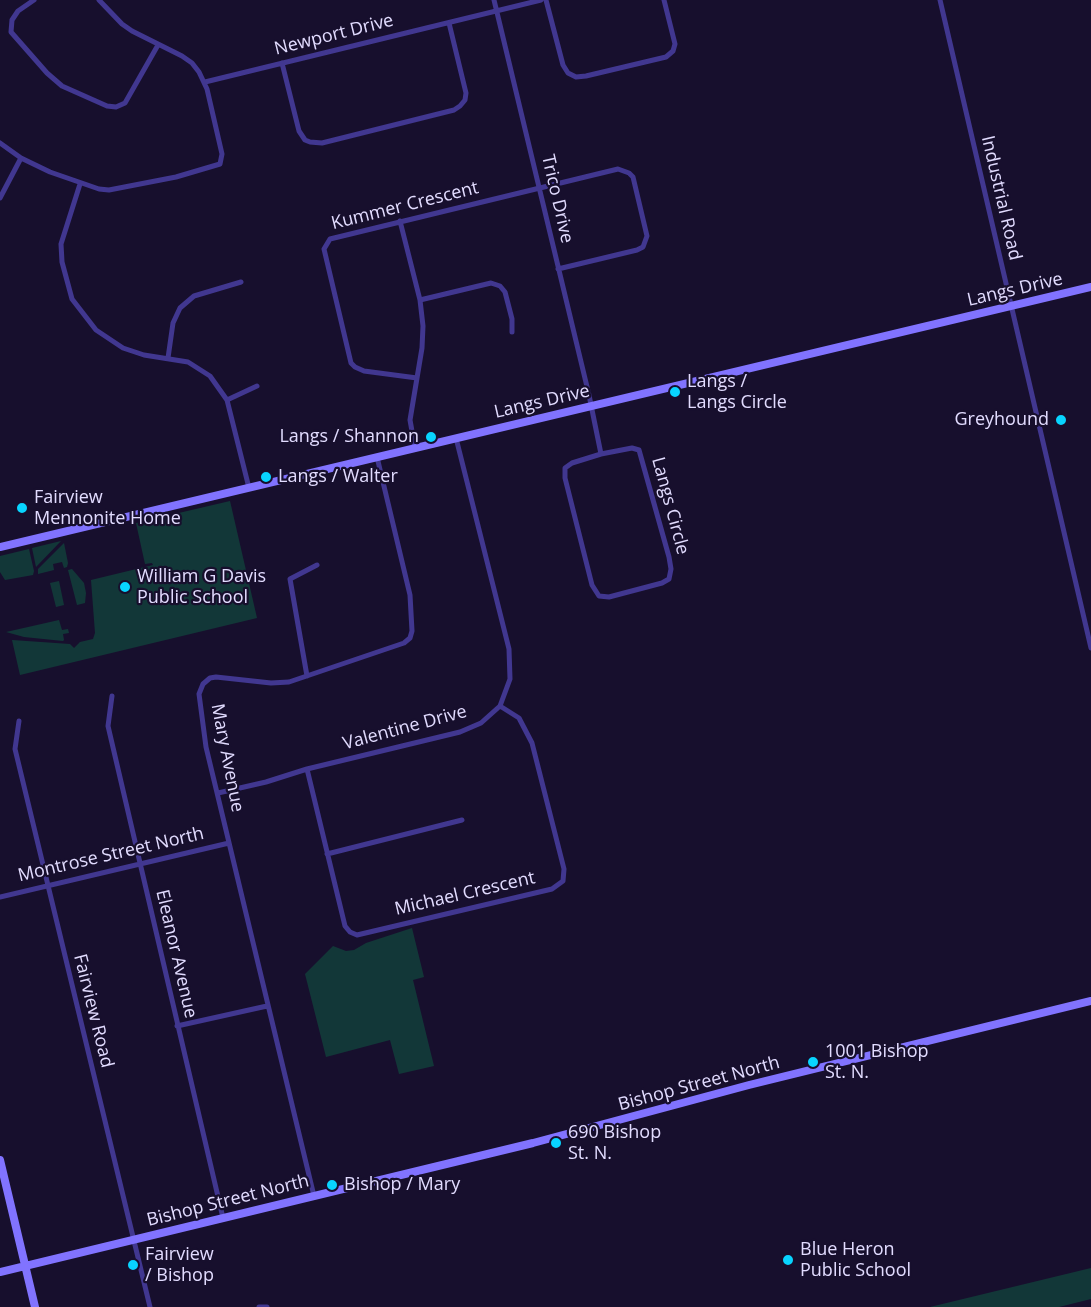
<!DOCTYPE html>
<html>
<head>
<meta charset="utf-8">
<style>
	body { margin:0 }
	canvas { display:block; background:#170f2d }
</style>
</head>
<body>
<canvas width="1091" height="1307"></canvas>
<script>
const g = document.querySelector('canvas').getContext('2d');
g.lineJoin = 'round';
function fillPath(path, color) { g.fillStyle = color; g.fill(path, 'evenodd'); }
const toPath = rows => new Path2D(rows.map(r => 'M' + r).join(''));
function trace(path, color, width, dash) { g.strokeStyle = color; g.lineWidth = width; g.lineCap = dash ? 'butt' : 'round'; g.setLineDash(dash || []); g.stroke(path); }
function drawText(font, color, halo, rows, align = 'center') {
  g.font = font + ' "Open Sans",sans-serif'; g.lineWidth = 4.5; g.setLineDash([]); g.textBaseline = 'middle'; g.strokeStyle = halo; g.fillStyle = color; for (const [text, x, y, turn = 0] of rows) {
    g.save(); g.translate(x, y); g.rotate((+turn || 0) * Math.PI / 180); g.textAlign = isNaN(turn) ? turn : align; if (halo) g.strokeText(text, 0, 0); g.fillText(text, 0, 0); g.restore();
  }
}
fillPath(toPath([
	[230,501,257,618,20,675,12,640,70,644,74,648,80,642,93,639,95,633,91,580,153,565,152,563,145,564,136,523],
	[61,541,36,567,32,548],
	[64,543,68,563,67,567,64,568,62,562,53,564,54,570,38,574,38,569],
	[29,549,34,571,33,575,5,580,0,572,0,556],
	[72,569,84,583,86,593,85,603,77,605,68,570],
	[59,581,64,605,56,607,50,583],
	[59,620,62,630,68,629,69,633,63,634,64,640,63,641,24,637,6,632],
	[412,928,424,977,413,980,434,1066,399,1074,390,1040,326,1057,305,974,333,946,346,951,354,950,366,943],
	[1091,1268,1091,1299,1059,1307,930,1307]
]), '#123738');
trace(toPath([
	[34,0,18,11,12,20,11,32,47,73,62,86,107,106,116,107,125,103,158,45],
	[494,0,589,395,601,454,632,448,639,450,669,557,671,569,669,579,662,583,609,597,599,596,592,585,565,478,565,468,572,463,601,454],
	[546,0,563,65,568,73,576,77,586,76,666,57,673,51,675,44,664,0],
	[940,0,1091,648],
	[282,63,299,131,305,140,310,142,322,143,454,110,460,106,465,100,466,93,449,23],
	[205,82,541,0],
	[0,143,21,158,50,172,99,189,109,190,176,177,220,164,222,154,207,89,199,72,192,63,182,56,132,31,122,24,99,0],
	[80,184,61,244,62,262,72,299,96,330,123,348,144,355,188,362,210,376,227,400,249,488],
	[0,198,21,158],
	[400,221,420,300,423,326,422,348,410,420,415,448],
	[420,300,491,283,500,286,505,292,512,319,512,332],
	[168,358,173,323,180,308,194,296,241,282],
	[417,378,364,371,355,367,351,363,324,249,330,239,618,169,629,173,633,177,647,236,643,247,637,250,558,269],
	[227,400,257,386],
	[307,676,290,579,317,565],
	[112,696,108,726,223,1218],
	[19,721,15,749,150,1307],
	[307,769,345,926,350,932,357,935,552,889,563,881,564,869,532,743,519,718,500,706],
	[218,793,266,782,307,769,460,732,481,723,500,706,510,679,509,649,456,438],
	[327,854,462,820],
	[0,897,229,843],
	[177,1026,267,1006],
	[314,1196,206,747,199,694,203,684,210,678,216,677,271,683,289,682,404,643,410,638,412,631,410,595,377,457],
	[259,1307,267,1307]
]), '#413790', 5);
trace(toPath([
	[0,547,1091,287],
	[0,1160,35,1307],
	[0,1272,533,1143,749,1085,1091,1001]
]), '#8173ff', 8);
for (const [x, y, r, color] of [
	[675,392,6,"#08d4ff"],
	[1061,420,6,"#08d4ff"],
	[431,437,6,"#08d4ff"],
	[266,477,6,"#08d4ff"],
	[22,508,6,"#08d4ff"],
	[125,587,6,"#08d4ff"],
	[813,1062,6,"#08d4ff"],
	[556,1143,6,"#08d4ff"],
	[332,1185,6,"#08d4ff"],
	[788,1260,6,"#08d4ff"],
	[133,1265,6,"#08d4ff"]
]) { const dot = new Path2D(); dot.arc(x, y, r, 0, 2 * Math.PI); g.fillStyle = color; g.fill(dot); trace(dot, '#170f2d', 2); }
drawText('18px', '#e2dcff', '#170f2d', [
	["Newport Drive",334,35,-14],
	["Industrial Road",1001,198,77],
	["Trico Drive",557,199,77],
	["Kummer Crescent",405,206,-14],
	["Langs Drive",1015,290,-13],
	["Langs Drive",542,402,-13],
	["Langs Circle",670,506,75],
	["Valentine Drive",405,728,-15],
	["Mary Avenue",227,758,79],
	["Montrose Street North",111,855,-13],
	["Michael Crescent",465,894,-13],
	["Eleanor Avenue",176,954,77],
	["Fairview Road",93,1011,76],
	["Bishop Street North",699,1084,-15],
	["Bishop Street North",228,1201,-14]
]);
drawText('18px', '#e2dcff', '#170f2d', [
	["Langs /",687,382],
	["Langs Circle",687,403],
	["Greyhound",1049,420,"right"],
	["Langs / Shannon",419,437,"right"],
	["Langs / Walter",278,477],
	["Fairview",34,498],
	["Mennonite Home",34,519],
	["William G Davis",137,577],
	["Public School",137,598],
	["1001 Bishop",825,1052],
	["St. N.",825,1073],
	["690 Bishop",568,1133],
	["St. N.",568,1154],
	["Bishop / Mary",344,1185],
	["Blue Heron",800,1250],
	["Public School",800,1271],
	["Fairview",145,1255],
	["/ Bishop",145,1276]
], 'left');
</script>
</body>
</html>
